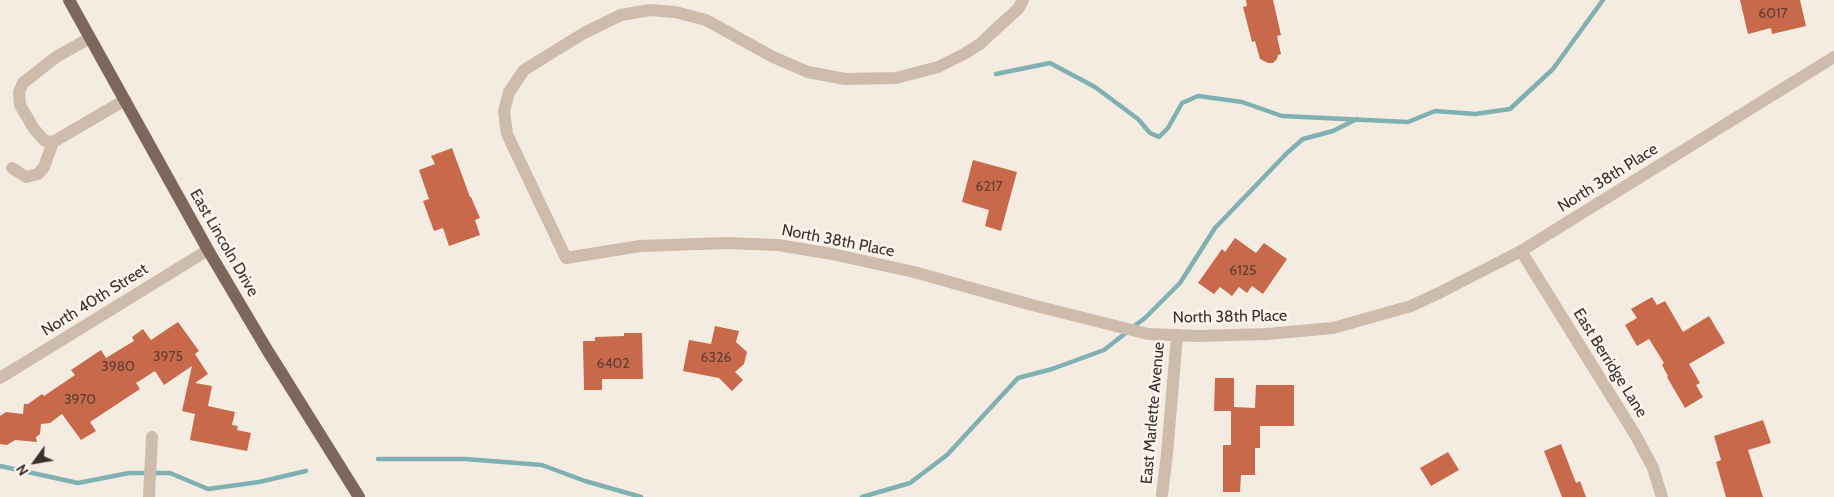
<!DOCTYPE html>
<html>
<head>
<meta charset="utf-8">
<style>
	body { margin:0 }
	#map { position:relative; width:1834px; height:497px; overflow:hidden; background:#f4ebe1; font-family:Cabin,sans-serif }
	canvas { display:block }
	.north { position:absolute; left:10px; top:437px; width:50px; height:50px; -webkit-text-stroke:4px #fbf5ee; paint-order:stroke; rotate:238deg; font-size:14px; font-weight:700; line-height:20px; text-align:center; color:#3b302b }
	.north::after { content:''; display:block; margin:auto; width:18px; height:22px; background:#3b302b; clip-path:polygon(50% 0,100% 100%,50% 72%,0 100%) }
</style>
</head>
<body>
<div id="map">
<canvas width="1834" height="497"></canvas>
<div class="north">N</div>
</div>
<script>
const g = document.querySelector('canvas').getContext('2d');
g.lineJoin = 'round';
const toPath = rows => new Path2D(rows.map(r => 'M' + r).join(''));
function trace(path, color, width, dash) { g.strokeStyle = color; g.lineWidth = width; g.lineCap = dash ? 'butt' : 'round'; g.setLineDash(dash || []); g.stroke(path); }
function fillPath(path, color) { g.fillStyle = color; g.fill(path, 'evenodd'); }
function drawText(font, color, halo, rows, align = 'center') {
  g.font = font + ' Cabin,sans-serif'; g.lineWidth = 5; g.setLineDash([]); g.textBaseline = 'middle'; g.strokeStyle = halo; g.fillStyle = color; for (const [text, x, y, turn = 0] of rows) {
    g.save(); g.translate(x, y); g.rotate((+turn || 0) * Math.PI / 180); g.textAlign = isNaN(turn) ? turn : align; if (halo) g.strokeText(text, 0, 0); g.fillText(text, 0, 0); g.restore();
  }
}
trace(toPath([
	[996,74,1050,63,1095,87,1138,119,1150,133,1159,137,1168,128,1182,103,1198,96,1242,102,1282,116,1408,122,1435,111,1475,114,1510,109,1553,69,1603,0],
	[1133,327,1145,318,1180,283,1215,228,1287,153,1303,139,1333,131,1357,119],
	[378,459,465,459,542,465,585,481,641,497],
	[0,466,78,483,129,473,170,473,208,489,259,482,306,471],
	[862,497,910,483,947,455,1018,378,1052,369,1104,350,1127,332]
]), '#7fb0b2', 4.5);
fillPath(toPath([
	[1246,0,1273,0,1281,35,1277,36,1281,54,1278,55,1277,59,1273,63,1268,63,1260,59,1255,41,1252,42,1243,7,1247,6],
	[1740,0,1800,0,1806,26,1772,34,1771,28,1748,34],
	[452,148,470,197,471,197,480,218,475,220,480,235,449,246,443,228,434,231,423,201,429,199,419,170,435,164,431,156],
	[973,160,1017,172,1001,231,985,226,989,210,962,202],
	[1235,238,1256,253,1264,243,1287,259,1263,294,1252,286,1247,293,1239,287,1232,296,1220,287,1214,294,1198,283,1222,249,1225,252],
	[1652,297,1657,305,1665,301,1683,332,1709,316,1725,343,1689,364,1700,383,1696,385,1703,397,1685,408,1667,377,1668,376,1662,365,1664,363,1649,339,1637,346,1625,325,1637,318,1631,309],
	[178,322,199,351,195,354,208,374,195,383,212,386,208,406,235,412,232,425,238,426,237,430,251,433,247,451,190,440,195,414,182,411,192,366,164,385,155,371,136,383,140,389,90,422,96,431,81,440,62,414,50,423,41,424,40,434,36,437,37,442,15,440,7,445,0,444,0,416,6,412,23,414,24,404,28,404,42,394,44,396,75,375,71,370,101,350,106,358,134,341,132,337,143,329,151,340],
	[715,326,739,331,736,342,747,352,744,364,735,372,743,380,732,391,719,378,683,371,689,340,711,344],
	[624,333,642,333,643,379,602,379,602,390,584,390,583,341,595,341,595,337,624,336],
	[1215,378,1234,378,1234,407,1255,408,1256,385,1294,385,1294,426,1260,426,1260,448,1255,448,1255,475,1241,475,1240,492,1223,492,1223,445,1231,445,1231,411,1214,411],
	[1763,420,1771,443,1748,450,1763,497,1726,497,1716,462,1721,460,1714,436],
	[1561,444,1576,483,1580,481,1586,497,1562,497,1544,451],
	[1448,452,1459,470,1431,486,1420,468]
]), '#c8694b');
trace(toPath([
	[1023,0,1018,9,997,28,980,44,964,54,938,67,896,78,845,79,808,72,773,57,706,20,675,12,650,10,621,15,584,33,524,70,509,92,504,111,507,134,566,258,640,246,727,243,778,245,832,254,914,272,1032,305,1148,334,1198,336,1267,334,1333,328,1411,306,1439,293,1521,251,1834,57],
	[90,38,56,57,23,83,19,92,20,105,34,129,45,141,53,142,125,100],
	[12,168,26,177,38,174,44,167,53,142],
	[1521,251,1636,436,1653,468,1662,497],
	[0,378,208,250],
	[1162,494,1167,454,1177,335],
	[149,497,152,437]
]), '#cdbbac', 12);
trace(toPath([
	[69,0,208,250,266,348,359,497]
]), '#7d675c', 12);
drawText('14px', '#5e3e33', null, [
	["6017",1773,14],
	["6217",989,187],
	["6125",1243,271],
	["3975",168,357],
	["6326",716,358],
	["6402",613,364],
	["3980",118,367],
	["3970",80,400]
]);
drawText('16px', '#3b302b', '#fbf5ee', [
	["North 38th Place",1608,178,-32],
	["North 38th Place",838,241,11],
	["East Lincoln Drive",224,243,60],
	["North 40th Street",95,300,-32],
	["North 38th Place",1230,317,-1],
	["East Berridge Lane",1610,363,58],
	["East Marlette Avenue",1153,413,-85]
]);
</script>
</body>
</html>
